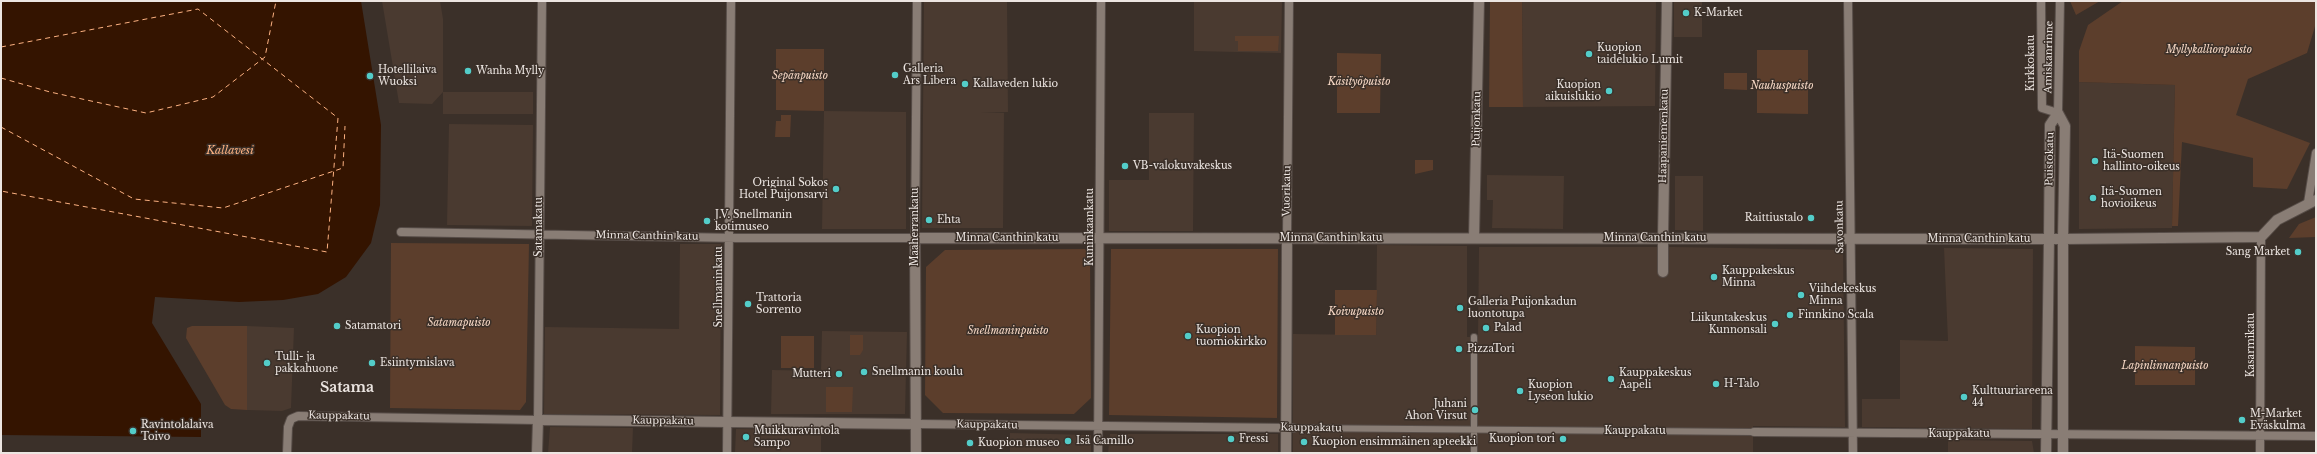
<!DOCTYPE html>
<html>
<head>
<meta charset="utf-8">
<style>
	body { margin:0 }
	#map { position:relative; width:2317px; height:454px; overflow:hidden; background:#3b3029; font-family:"Libre Baskerville",serif }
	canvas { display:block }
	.frame { position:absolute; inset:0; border:2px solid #ece5e1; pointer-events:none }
</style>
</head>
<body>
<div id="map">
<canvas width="2317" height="454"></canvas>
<div class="frame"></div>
</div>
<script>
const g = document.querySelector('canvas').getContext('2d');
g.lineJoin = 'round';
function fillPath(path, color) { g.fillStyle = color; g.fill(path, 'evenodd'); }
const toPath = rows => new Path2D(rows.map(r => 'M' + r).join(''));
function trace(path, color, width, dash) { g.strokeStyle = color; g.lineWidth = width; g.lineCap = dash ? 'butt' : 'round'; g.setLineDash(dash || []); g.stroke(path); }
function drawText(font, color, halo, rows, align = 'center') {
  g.font = font + ' "Libre Baskerville",serif'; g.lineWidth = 3; g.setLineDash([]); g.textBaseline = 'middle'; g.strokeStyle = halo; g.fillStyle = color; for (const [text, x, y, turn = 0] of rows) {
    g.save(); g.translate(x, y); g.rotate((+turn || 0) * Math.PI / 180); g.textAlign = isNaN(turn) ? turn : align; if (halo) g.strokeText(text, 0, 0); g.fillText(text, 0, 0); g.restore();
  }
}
fillPath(toPath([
	[382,1,440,1,443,19,443,92,533,92,533,114,443,114,443,92,432,104,399,103],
	[924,1,1007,1,1008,112,981,113,1004,113,1003,228,922,228],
	[1194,1,1282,1,1281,53,1194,51],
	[1522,1,1656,1,1655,106,1523,107],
	[1674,1,1702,1,1702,37,1674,37],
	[2079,82,2175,85,2172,228,2079,229],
	[824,111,906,112,906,229,822,229],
	[1149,113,1194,113,1193,231,1109,231,1109,180,1149,180],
	[449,124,533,125,532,226,447,225],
	[1487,175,1564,176,1563,229,1492,228,1493,200,1487,200],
	[1675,176,1703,176,1703,231,1675,230],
	[680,244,721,244,720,415,544,414,545,327,679,329],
	[1377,245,1467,246,1467,337,1478,337,1479,247,1675,247,1843,250,1845,427,1753,426,1753,453,1293,453,1293,334,1376,335],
	[1944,248,2033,249,2032,429,1862,427,1862,399,1900,399,1900,340,1948,341],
	[247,326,294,328,291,408,282,411,247,410],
	[822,331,907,332,905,414,771,414,772,370,821,371],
	[550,427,633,428,632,453,548,453],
	[736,429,821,430,821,453,735,453],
	[1010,433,1091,435,1091,453,1010,453],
	[1110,434,1278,434,1278,453,1108,453],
	[1948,440,2032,441,2034,453,1948,453]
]), '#4a3a30');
fillPath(toPath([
	[1490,1,1522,1,1523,107,1489,107],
	[2070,1,2100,1,2076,15],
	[2123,1,2316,1,2316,23,2307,53,2248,79,2236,115,2310,143,2287,189,2253,187,2253,158,2182,142,2178,226,2172,226,2175,85,2079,82,2079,51,2088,25],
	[1235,36,1279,36,1278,51,1238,51,1238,41,1235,41],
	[776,49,824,49,824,111,776,110],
	[1757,50,1808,50,1808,114,1757,113],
	[1337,53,1381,54,1380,113,1337,113],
	[1724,73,1747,73,1747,90,1724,89],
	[781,115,791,115,790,137,775,137,776,121,781,121],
	[1415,160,1433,160,1433,170,1415,174],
	[2316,217,2316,237,2289,238,2299,224],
	[391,243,529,244,526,402,520,410,390,408],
	[1085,249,1090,255,1091,398,1074,414,943,413,925,395,926,267,945,250],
	[1111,249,1278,249,1277,418,1109,415],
	[1335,290,1377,290,1376,335,1335,335],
	[192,326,247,326,247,410,231,409,225,405,186,338,187,328],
	[850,335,863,335,863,350,860,355,850,355],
	[781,336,814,336,814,368,781,368],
	[2135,346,2195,347,2195,385,2135,385],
	[826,387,853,387,852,412,826,412]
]), '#5c3e2c');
fillPath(toPath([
	[1,1,361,1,381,125,380,205,371,243,346,277,318,294,283,300,239,302,155,297,152,323,201,404,201,437,1,435]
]), '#341400');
trace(toPath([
	[1,47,198,9,338,118,327,252,1,191],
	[1,78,50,92,146,113,213,97,265,57,276,1],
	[1,127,134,199,223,208,343,168,345,126]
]), '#fcb181', 1, [5, 4]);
const pedestrian = toPath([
	[1474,337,1474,453],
	[1294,428,1754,432]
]);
const minor = toPath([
	[1848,1,1853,453],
	[2041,1,2042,108,2058,113,2060,1],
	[2308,203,2316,153],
	[401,232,737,238,915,238,917,1],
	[1287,238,1289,1],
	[917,424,1294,428],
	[1754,432,2316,436],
	[287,453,288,427,291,419,298,416,538,420,542,1],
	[727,453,731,1],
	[1098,453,1101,1],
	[2260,453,2261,237]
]);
const tertiary = toPath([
	[2049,239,2050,125,2058,113,2065,126,2063,239],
	[1663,272,1663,238],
	[538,420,917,424]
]);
const secondary = toPath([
	[1474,238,1479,1],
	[1663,238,1667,1],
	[537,453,538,420],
	[916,453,915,238,2063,239,2261,237,2277,220,2316,200],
	[1286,453,1287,238],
	[2046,453,2049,239],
	[2063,453,2063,239]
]);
trace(pedestrian, '#574d48', 8);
trace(minor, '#574d48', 10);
trace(tertiary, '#574d48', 12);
trace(secondary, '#574d48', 12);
trace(pedestrian, '#897d75', 6);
trace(minor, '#897d75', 8);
trace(tertiary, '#897d75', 10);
trace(secondary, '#897d75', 10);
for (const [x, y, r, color] of [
	[1686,13,4,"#53cdc9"],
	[1589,54,4,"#53cdc9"],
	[468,71,4,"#53cdc9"],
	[895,75,4,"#53cdc9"],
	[370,76,4,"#53cdc9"],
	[965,84,4,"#53cdc9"],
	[1609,91,4,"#53cdc9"],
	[2095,161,4,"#53cdc9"],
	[1125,166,4,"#53cdc9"],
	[836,189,4,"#53cdc9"],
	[2093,198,4,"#53cdc9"],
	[1811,218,4,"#53cdc9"],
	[929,220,4,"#53cdc9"],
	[707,221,4,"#53cdc9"],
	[2298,252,4,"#53cdc9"],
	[1714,277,4,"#53cdc9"],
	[1801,295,4,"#53cdc9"],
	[748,304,4,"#53cdc9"],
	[1460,308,4,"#53cdc9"],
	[1790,315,4,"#53cdc9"],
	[1775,324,4,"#53cdc9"],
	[337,326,4,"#53cdc9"],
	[1486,328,4,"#53cdc9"],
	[1188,336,4,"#53cdc9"],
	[1459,349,4,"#53cdc9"],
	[267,363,4,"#53cdc9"],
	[372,363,4,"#53cdc9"],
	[864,372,4,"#53cdc9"],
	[839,374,4,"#53cdc9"],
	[1611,379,4,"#53cdc9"],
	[1716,384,4,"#53cdc9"],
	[1520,391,4,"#53cdc9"],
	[1964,397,4,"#53cdc9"],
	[1475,410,4,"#53cdc9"],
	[2242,420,4,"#53cdc9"],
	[133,431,4,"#53cdc9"],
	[746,437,4,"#53cdc9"],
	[1231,439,4,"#53cdc9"],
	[1563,439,4,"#53cdc9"],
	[1068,441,4,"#53cdc9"],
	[1304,442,4,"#53cdc9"],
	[970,443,4,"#53cdc9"]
]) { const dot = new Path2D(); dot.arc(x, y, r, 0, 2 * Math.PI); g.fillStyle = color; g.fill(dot); trace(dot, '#3b3029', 1.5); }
drawText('10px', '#ece5e1', '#3b3029', [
	["K-Market",1694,13],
	["Kuopion",1597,48],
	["taidelukio Lumit",1597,60],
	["Galleria",903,69],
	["Ars Libera",903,81],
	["Hotellilaiva",378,70],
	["Wuoksi",378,82],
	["Wanha Mylly",476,71],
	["Kallaveden lukio",973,84],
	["Kuopion",1601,85,"right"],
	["aikuislukio",1601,97,"right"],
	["Itä-Suomen",2103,155],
	["hallinto-oikeus",2103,167],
	["VB-valokuvakeskus",1133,166],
	["Original Sokos",828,183,"right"],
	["Hotel Puijonsarvi",828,195,"right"],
	["Itä-Suomen",2101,192],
	["hovioikeus",2101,204],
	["J.V. Snellmanin",715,215],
	["kotimuseo",715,227],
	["Raittiustalo",1803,218,"right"],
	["Ehta",937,220],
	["Sang Market",2290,252,"right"],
	["Kauppakeskus",1722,271],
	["Minna",1722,283],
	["Viihdekeskus",1809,289],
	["Minna",1809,301],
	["Trattoria",756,298],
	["Sorrento",756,310],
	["Galleria Puijonkadun",1468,302],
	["luontotupa",1468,314],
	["Finnkino Scala",1798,315],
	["Liikuntakeskus",1767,318,"right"],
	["Kunnonsali",1767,330,"right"],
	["Satamatori",345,326],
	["Palad",1494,328],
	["Kuopion",1196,330],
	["tuomiokirkko",1196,342],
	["PizzaTori",1467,349],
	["Tulli- ja",275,357],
	["pakkahuone",275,369],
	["Esiintymislava",380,363],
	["Snellmanin koulu",872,372],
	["Kauppakeskus",1619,373],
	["Aapeli",1619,385],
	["Mutteri",831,374,"right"],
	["H-Talo",1724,384],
	["Kuopion",1528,385],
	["Lyseon lukio",1528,397],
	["Kulttuuriareena",1972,391],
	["44",1972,403],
	["Juhani",1467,404,"right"],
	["Ahon Virsut",1467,416,"right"],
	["M-Market",2250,414],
	["Eväskulma",2250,426],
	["Ravintolalaiva",141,425],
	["Toivo",141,437],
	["Muikkuravintola",754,431],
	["Sampo",754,443],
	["Fressi",1239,439],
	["Kuopion tori",1555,439,"right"],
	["Isä Camillo",1076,441],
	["Kuopion ensimmäinen apteekki",1312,442],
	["Kuopion museo",978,443]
], 'left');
drawText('italic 10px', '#f7d8c5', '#3b3029', [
	["Myllykallionpuisto",2209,50],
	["Sepänpuisto",800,76],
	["Käsityöpuisto",1359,82],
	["Nauhuspuisto",1782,86],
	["Koivupuisto",1356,312],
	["Satamapuisto",459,323],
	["Snellmaninpuisto",1008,331],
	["Lapinlinnanpuisto",2165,366]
]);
drawText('10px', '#ece5e1', '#3b3029', [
	["Amiskanrinne",2049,57,-89],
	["Kirkkokatu",2031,63,-90],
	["Puijonkatu",1477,119,-89],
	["Haapaniemenkatu",1664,136,-89],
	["Puistokatu",2050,159,-89],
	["Vuorikatu",1287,191,-89],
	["Satamakatu",539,227,-90],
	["Maaherrankatu",915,227,-90],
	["Kuninkaankatu",1090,227,-90],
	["Savonkatu",1840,227,-91],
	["Minna Canthin katu",647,236,1],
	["Minna Canthin katu",1007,238],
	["Minna Canthin katu",1331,238],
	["Minna Canthin katu",1655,238],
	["Minna Canthin katu",1979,239],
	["Snellmaninkatu",719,287,-90],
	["Kasarmikatu",2251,345,-90],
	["Kauppakatu",339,416,1],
	["Kauppakatu",663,421,1],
	["Kauppakatu",987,425,1],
	["Kauppakatu",1311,428,1],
	["Kauppakatu",1635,431],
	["Kauppakatu",1959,434]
]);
drawText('italic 11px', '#fcb181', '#3b3029', [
	["Kallavesi",230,151]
]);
drawText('bold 14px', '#ece5e1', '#3b3029', [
	["Satama",347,388]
]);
</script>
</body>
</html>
